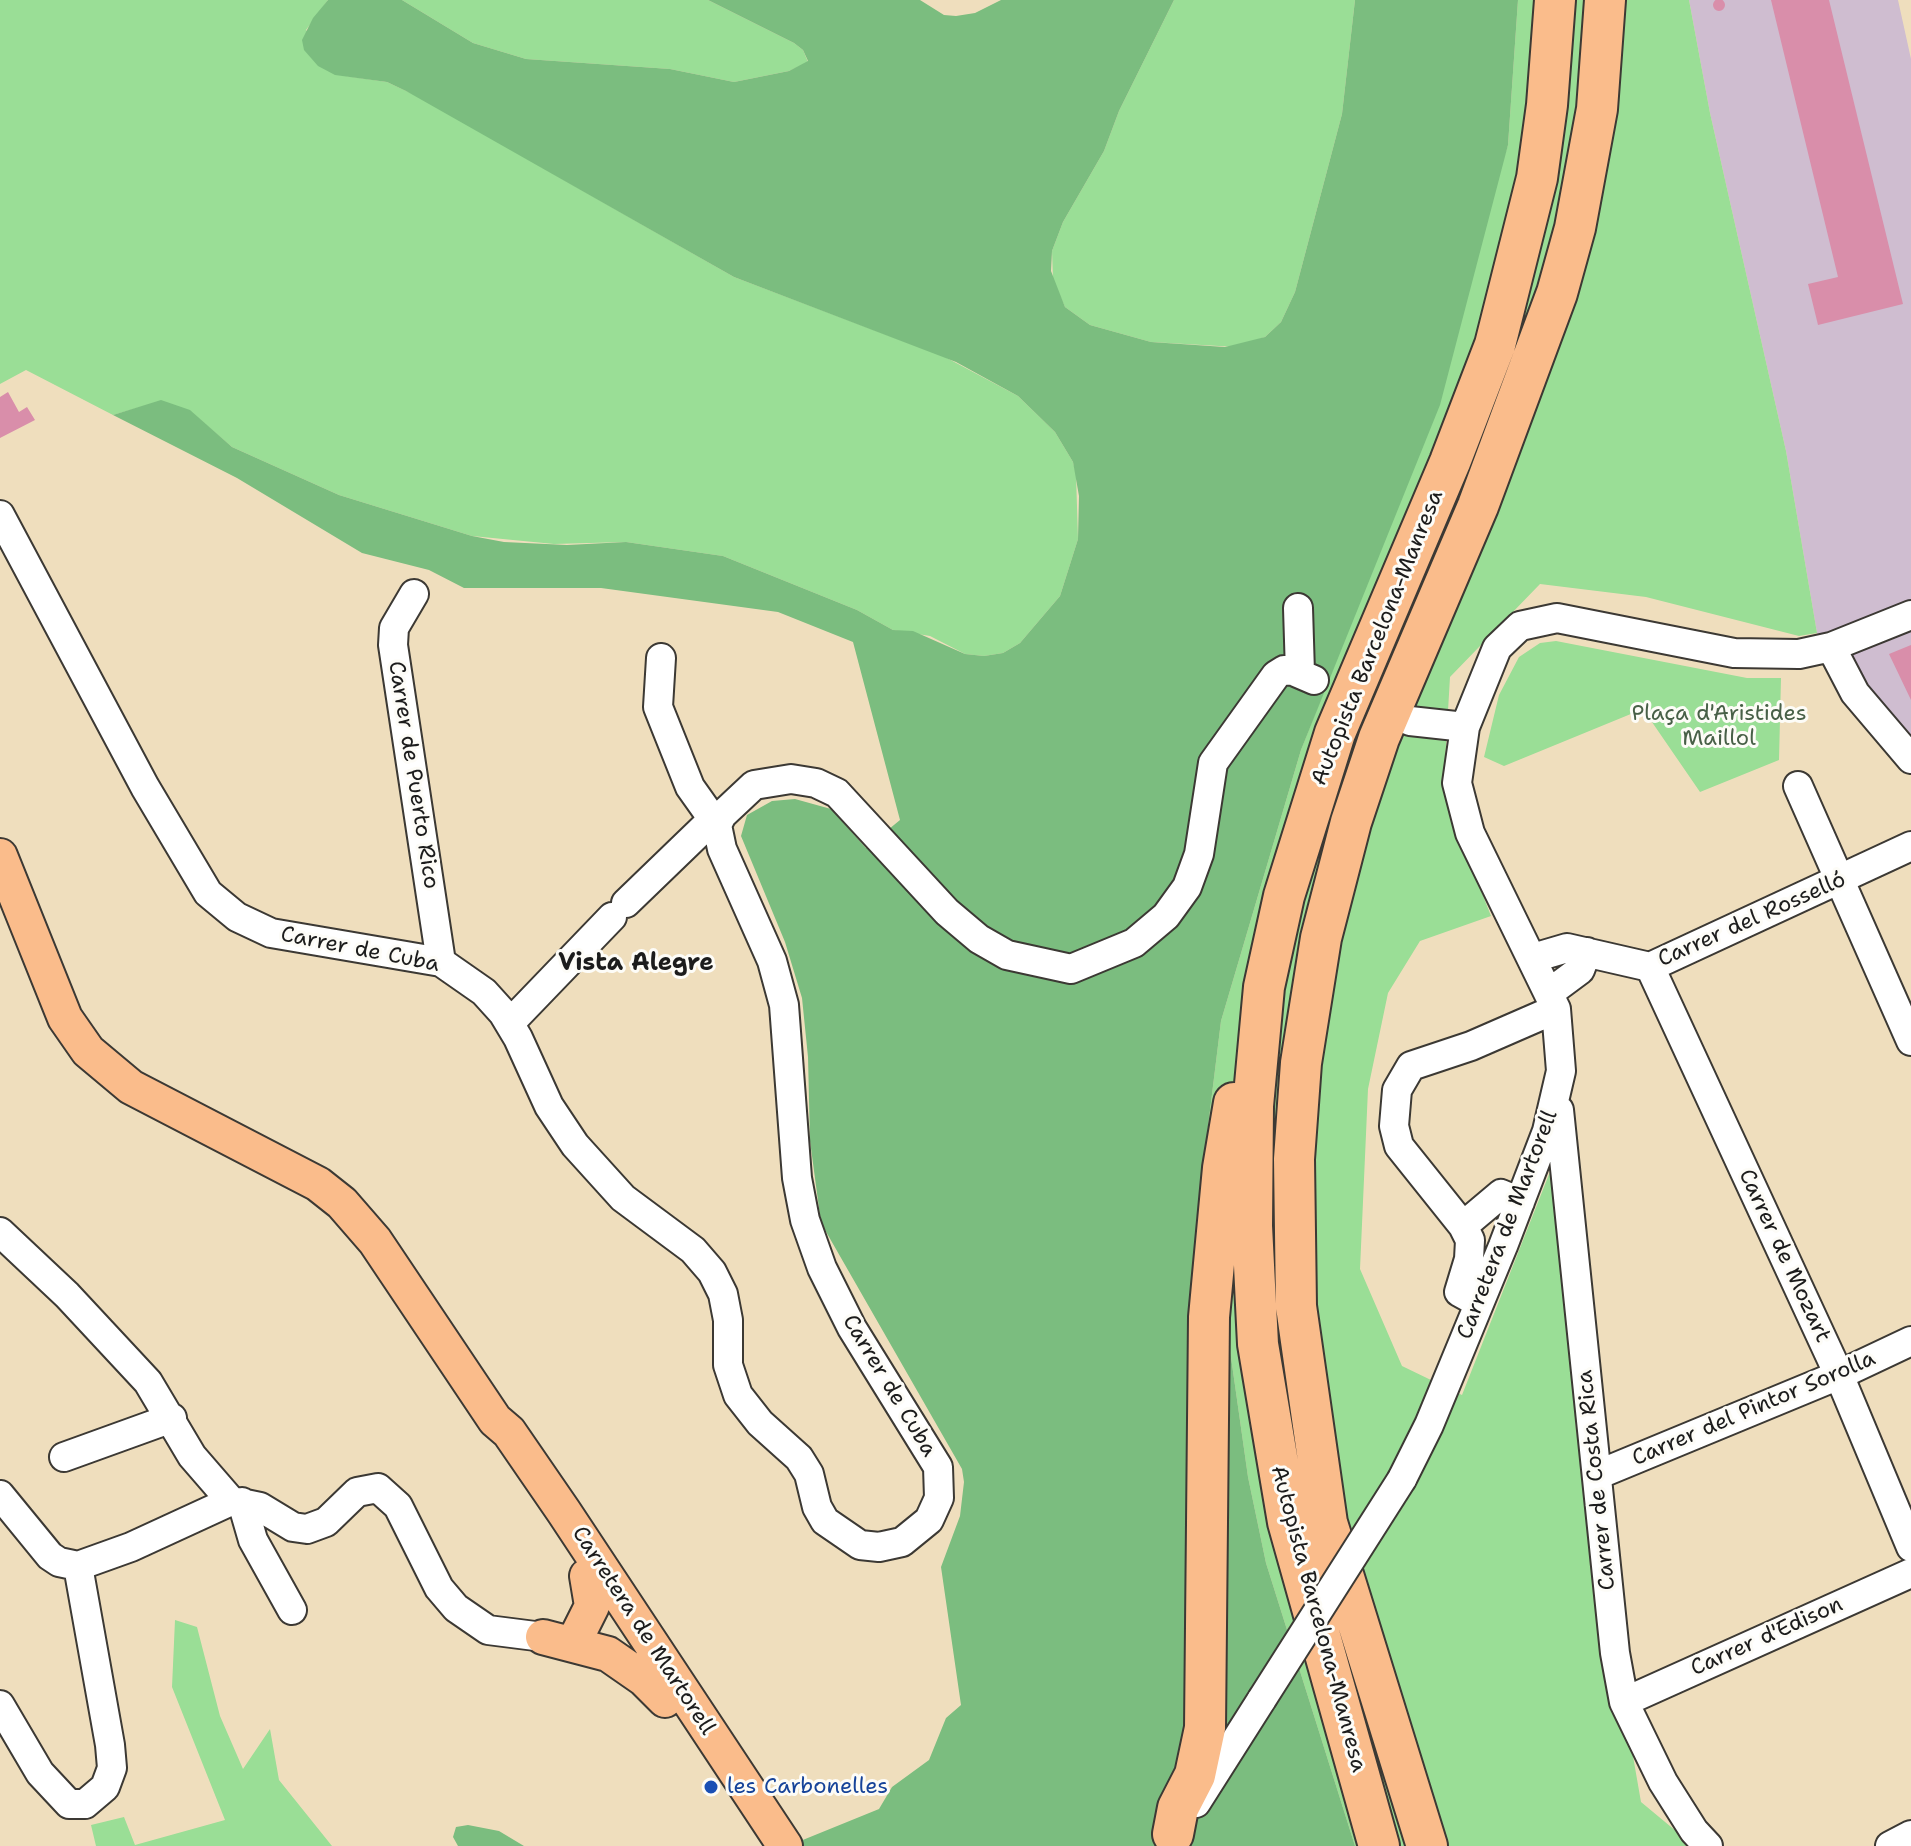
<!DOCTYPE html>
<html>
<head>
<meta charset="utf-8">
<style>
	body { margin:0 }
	canvas { display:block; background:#efdebd }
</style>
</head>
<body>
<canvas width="1911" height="1846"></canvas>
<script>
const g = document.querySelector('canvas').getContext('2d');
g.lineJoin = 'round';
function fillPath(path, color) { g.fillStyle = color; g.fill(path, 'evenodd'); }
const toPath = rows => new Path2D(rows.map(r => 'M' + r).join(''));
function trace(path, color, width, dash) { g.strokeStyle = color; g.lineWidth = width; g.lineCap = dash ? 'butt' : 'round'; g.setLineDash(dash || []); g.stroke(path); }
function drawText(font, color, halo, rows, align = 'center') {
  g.font = font + ' "Shantell Sans",sans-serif'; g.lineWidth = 6; g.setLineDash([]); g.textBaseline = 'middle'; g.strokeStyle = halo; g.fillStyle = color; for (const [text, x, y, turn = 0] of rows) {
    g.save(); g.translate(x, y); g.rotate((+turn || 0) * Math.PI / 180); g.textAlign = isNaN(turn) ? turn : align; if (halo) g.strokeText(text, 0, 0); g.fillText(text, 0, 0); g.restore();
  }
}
fillPath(toPath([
	[1689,0,1898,0,1911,59,1911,748,1817,633,1786,451,1710,113]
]), '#cfbdd0');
fillPath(toPath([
	[0,0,328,0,306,30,346,76,387,82,417,96,734,277,945,357,1018,396,1055,432,1073,462,1076,474,1078,539,1060,596,1020,643,1003,653,984,656,965,654,930,636,893,630,857,610,723,556,626,542,554,544,472,536,339,495,232,447,190,411,161,401,113,415,26,370,0,384],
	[402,0,708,0,794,43,803,50,808,62,789,71,734,82,670,69,526,59,473,43],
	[1174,0,1355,0,1342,114,1295,292,1281,322,1265,337,1236,347,1151,342,1090,325,1065,307,1053,280,1052,251,1063,222,1104,151,1119,111],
	[1518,0,1689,0,1710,113,1786,451,1817,633,1799,636,1646,597,1540,584,1450,677,1444,779,1452,817,1491,916,1420,941,1388,993,1368,1089,1360,1269,1402,1366,1462,1395,1557,1154,1576,1430,1641,1802,1694,1846,1355,1846,1266,1563,1248,1477,1226,1322,1196,1224,1221,1021,1301,750,1352,619,1508,145],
	[1556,641,1747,678,1781,678,1779,760,1700,792,1643,709,1504,766,1484,757,1499,695,1519,657,1540,643],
	[175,1620,197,1627,220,1716,243,1769,270,1729,279,1780,332,1846,96,1846,91,1825,124,1817,135,1845,225,1820,172,1687]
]), '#9ade96');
fillPath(toPath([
	[328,0,402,0,473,43,526,59,670,69,734,82,789,71,808,61,803,50,794,43,708,0,920,0,944,15,956,16,975,13,1001,0,1174,0,1119,111,1104,151,1063,222,1052,251,1051,271,1065,307,1090,325,1151,342,1225,347,1265,337,1281,322,1295,292,1342,114,1355,0,1518,0,1508,145,1440,405,1301,750,1221,1021,1196,1224,1226,1322,1248,1477,1266,1563,1355,1846,788,1846,879,1809,892,1787,929,1760,946,1718,961,1705,941,1567,960,1516,964,1482,962,1469,821,1223,810,1141,808,1057,802,998,785,942,741,836,747,815,772,801,795,799,831,809,866,848,900,820,853,642,778,612,601,588,464,588,429,570,362,553,237,478,113,415,161,400,190,410,232,447,339,495,472,536,504,542,567,545,626,542,723,556,857,610,893,630,913,631,965,654,984,656,1003,653,1020,643,1060,596,1078,539,1079,496,1073,462,1055,432,1018,396,956,362,734,277,406,91,387,82,335,75,318,66,304,50,302,40,313,18],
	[468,1825,499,1831,524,1846,458,1846,453,1837,456,1827]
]), '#7bbd7f');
fillPath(toPath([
	'1713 5a6 6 0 1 1 12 0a6 6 0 1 1-12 0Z',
	[1771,0,1829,0,1903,304,1818,325,1808,284,1838,277],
	[8,392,19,412,27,407,35,420,0,438,0,397],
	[1911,645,1911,700,1889,654]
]), '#d98eaa');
const minor = toPath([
	[0,515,145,787,208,893,237,917,271,933,441,962,484,992,503,1013,518,1038,549,1106,575,1145,623,1198,693,1250,712,1272,723,1294,728,1320,728,1365,738,1395,760,1423,799,1458,809,1474,817,1507,825,1521,860,1545,879,1547,902,1542,929,1520,939,1498,938,1467,852,1328,822,1268,805,1220,797,1178,784,1005,772,961,722,849,717,825,722,815,754,785,791,779,816,783,837,793,947,912,979,939,1007,955,1071,969,1134,943,1166,916,1187,887,1199,854,1213,763,1276,675,1284,670,1293,671,1314,680],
	[414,594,394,628,393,645,441,962],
	[1298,608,1300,673],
	[1831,647,1855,693,1911,759],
	[661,658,658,707,690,787,717,825],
	[1410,721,1465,727],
	[1798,786,1911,1041],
	[626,903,712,820],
	[1533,958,1567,948,1650,967,1911,846],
	[1650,967,1839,1375,1911,1547],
	[1549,993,1580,970,1587,952],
	[510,1023,612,917],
	[1559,1110,1615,1653,1624,1702,1663,1782,1694,1831,1708,1846],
	[1463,1226,1501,1194,1520,1202],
	[0,1232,67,1295,148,1382,192,1456,231,1501],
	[1479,1303,1459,1292,1469,1259,1470,1240,1463,1226,1399,1146,1394,1126,1397,1090,1411,1066,1471,1046,1556,1009],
	[64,1457,172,1418],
	[1597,1475,1839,1375,1911,1341],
	[1402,1479,1429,1425,1503,1246,1547,1131,1561,1071,1556,1009,1470,833,1457,783,1465,727,1497,648,1520,626,1557,618,1734,653,1799,654,1831,647,1911,615],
	[0,1495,50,1556,59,1562,78,1566,131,1547,231,1501,260,1507,293,1527,307,1529,326,1522,357,1492,378,1488,398,1506,439,1588,456,1608,488,1630,543,1637],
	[242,1502,253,1540,292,1610],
	[1624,1702,1911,1573],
	[0,1705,40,1773,69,1804,85,1804,105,1787,112,1768,110,1745,78,1566],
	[1196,1803,1262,1699],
	[1890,1846,1911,1835]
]);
const major = toPath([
	[0,856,65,1018,88,1051,131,1087,318,1184,342,1203,375,1241,495,1420,509,1432,564,1512,785,1846],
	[578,1634,592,1606,587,1576],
	[543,1637,608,1654,644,1679,665,1700]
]);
const highway = toPath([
	[1173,1834,1178,1808,1195,1775,1205,1728,1209,1317,1223,1168,1234,1103],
	[1379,1846,1288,1522,1258,1344,1252,1226,1253,1106,1264,987,1284,896,1335,733,1450,462,1495,345,1537,178,1547,105,1555,0],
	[1427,1846,1327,1523,1296,1306,1294,1159,1301,1063,1321,938,1351,822,1379,738,1478,506,1557,293,1575,228,1597,109,1605,0]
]);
trace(minor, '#3c3934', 32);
trace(major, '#3c3934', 38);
trace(highway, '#3c3934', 44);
trace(minor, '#fff', 28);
trace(major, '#fabc8b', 34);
trace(highway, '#fabc8b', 40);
const minorBridge = toPath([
	[1262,1699,1402,1479]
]);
trace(minorBridge, '#3c3934', 32, []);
trace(minorBridge, '#fff', 28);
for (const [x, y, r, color] of [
	[711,1787,8,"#1a4fb4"]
]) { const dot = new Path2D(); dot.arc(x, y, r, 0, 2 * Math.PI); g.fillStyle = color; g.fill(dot); trace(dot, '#fdfcf7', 3); }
drawText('22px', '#1c1c1c', '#fdfcf7', [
	["Autopista Barcelona-Manresa",1378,638,-68],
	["Carrer de Puerto Rico",413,775,81],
	["Carrer del Rosselló",1752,920,-24],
	["Carrer de Cuba",360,950,11],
	["Carretera de Martorell",1508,1225,-69],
	["Carrer de Mozart",1784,1256,65],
	["Carrer de Cuba",889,1386,59],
	["Carrer del Pintor Sorolla",1754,1409,-23],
	["Carrer de Costa Rica",1597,1480,-96],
	["Autopista Barcelona-Manresa",1318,1619,75],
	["Carretera de Martorell",643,1631,57],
	["Carrer d'Edison",1767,1637,-24]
]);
drawText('22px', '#486047', '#fdfcf7', [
	["Plaça d'Aristides",1719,714],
	["Maillol",1719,739]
]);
drawText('22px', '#164399', '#fdfcf7', [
	["les Carbonelles",727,1787]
], 'left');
drawText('bold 24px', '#1c1c1c', '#fdfcf7', [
	["Vista Alegre",636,964]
]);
</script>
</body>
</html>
